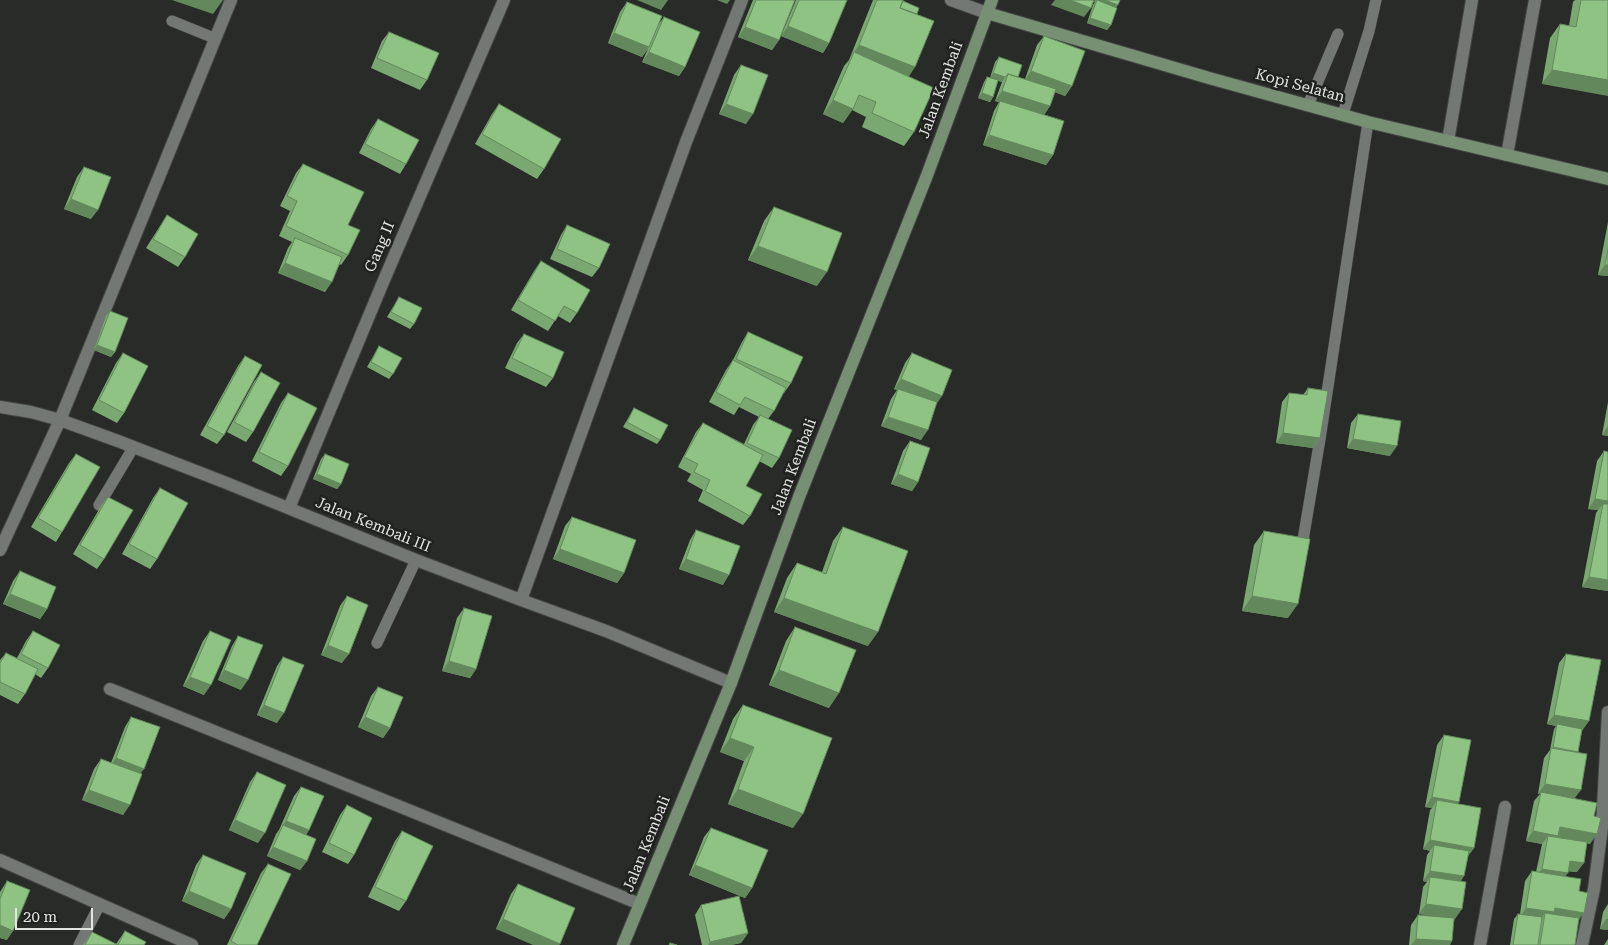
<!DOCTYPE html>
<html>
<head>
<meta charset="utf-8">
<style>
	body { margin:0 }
	#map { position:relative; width:1608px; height:945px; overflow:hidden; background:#292b28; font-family:"Roboto Serif",serif }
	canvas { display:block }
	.scale { position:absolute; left:15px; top:908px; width:78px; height:22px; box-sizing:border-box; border:2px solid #e3e5e2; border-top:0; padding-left:6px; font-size:15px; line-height:18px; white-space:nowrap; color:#e3e5e2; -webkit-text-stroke:4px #1f221f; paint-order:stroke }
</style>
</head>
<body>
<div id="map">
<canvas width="1608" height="945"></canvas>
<div class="scale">20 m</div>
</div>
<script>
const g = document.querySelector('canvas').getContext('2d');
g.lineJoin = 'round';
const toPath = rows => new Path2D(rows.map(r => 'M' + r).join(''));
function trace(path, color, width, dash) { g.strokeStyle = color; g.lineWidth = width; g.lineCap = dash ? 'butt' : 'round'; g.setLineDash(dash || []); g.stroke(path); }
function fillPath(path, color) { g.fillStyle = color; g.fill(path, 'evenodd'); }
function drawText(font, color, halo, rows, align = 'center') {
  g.font = font + ' "Roboto Serif",serif'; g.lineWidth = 5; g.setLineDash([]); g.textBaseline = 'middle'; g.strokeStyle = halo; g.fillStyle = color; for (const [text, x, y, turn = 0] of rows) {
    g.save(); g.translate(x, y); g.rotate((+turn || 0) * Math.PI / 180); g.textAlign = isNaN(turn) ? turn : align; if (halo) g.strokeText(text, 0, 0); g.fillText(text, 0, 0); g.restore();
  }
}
const lane = toPath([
	[172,21,214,38],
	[1308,105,1338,34],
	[1343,114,1369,31,1376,0],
	[99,505,133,448],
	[1302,546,1320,439,1368,122],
	[377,643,416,560],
	[79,945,100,904]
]);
const street = toPath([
	[951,0,987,13],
	[1448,141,1472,0],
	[1507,155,1535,0],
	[0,407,31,412,60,420,118,441,224,482,416,560,521,600,606,631,731,683],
	[289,508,381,287,504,0],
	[0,550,60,420,231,0],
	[521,600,686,142,742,0],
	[110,689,640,904],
	[0,860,192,945],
	[1480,945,1505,807],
	[1582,945,1594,889,1602,827,1608,712]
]);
const secondary = toPath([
	[987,13,1209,78,1368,122,1608,179],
	[623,945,731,683,799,497,926,178,992,0]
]);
trace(lane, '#434643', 12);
trace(street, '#434643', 14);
trace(secondary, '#434643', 14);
trace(lane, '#747874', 11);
trace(street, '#747874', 12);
trace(secondary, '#779073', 12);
fillPath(toPath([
	[753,0,795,0,779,40,772,50,738,37],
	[796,0,847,0,829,43,823,53,781,36],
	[873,0,903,0,903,1,917,14,909,76,914,132,904,146,862,127,866,117,852,110,843,123,823,114,844,66,849,60],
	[1095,0,1120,0,1116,7,1111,25,1107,30,1087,23,1093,5,1095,2,1094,2],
	[1575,0,1608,0,1542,84,1550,38,1560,24,1569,26,1573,2],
	[627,2,658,25,664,17,685,67,679,76,642,62,648,49,642,57,608,43,620,12],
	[389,32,427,80,420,90,371,68,382,41],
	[1044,36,1072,86,1065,96,1055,92,1050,106,1044,115,1053,155,1046,165,983,145,994,111,999,102,995,101,1002,82,998,81,993,97,990,102,978,98,984,82,987,77,990,78,995,62,999,57,1018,77,1025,79,1037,45],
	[741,65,746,124,719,114,734,75],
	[499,104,544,169,537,179,475,144,492,114],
	[378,119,406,164,400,174,359,153,371,129],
	[303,164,348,225,348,255,341,265,340,264,325,292,278,273,288,248,292,242,279,236,290,211,280,206,296,173],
	[84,167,91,219,64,209,77,177],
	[774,207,817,286,748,260,764,221],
	[167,215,185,257,178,267,146,248],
	[1608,222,1608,276,1598,275],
	[567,225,599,268,592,277,550,259,561,235],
	[541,261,577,313,570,323,558,316,548,331,511,310,534,271],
	[399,297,414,324,410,329,387,317],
	[110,311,115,352,111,357,94,350,106,316],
	[748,332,791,383,784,393,783,393,774,411,768,419,779,458,772,468,759,461,746,486,750,516,743,525,698,501,703,490,687,481,691,474,678,467,696,432,703,423,744,444,753,425,759,417,739,407,734,415,709,402,726,370,733,360,742,342],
	[524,334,553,378,546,387,505,368,517,343],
	[379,346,393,374,389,379,367,367],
	[123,353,124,413,117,423,92,410,116,363],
	[912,353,937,402,921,440,881,426,891,399,897,390,894,389,905,363],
	[245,356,224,435,217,444,200,435,238,366],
	[261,372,253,432,246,442,227,432,254,382],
	[1308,388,1320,438,1313,448,1276,443,1282,402,1289,393,1303,395],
	[288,393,288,466,281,476,252,461,281,403],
	[1608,402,1608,436,1602,435],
	[634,408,660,440,657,444,623,427],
	[1358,414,1390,456,1347,448,1351,423],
	[910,441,918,482,912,491,891,484,903,451],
	[1604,451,1608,452,1608,591,1582,587,1596,513,1598,510,1588,509,1597,461],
	[76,454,62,532,56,542,31,527,69,463],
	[325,454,341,484,337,489,313,479,321,459],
	[160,488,157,559,150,569,122,554,153,498],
	[108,497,104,559,97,569,73,554,101,506],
	[572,517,624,573,617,583,553,559,565,526],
	[843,527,868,646,774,612,787,578,797,563,822,572,833,541],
	[696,530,723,585,679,569,690,540],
	[1264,531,1288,618,1242,611,1254,545],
	[20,571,47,609,40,619,3,604,13,581],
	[347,596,342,663,321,655,340,606],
	[464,608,476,669,470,678,442,671,457,618],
	[795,627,829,708,769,685,786,641],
	[33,631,48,668,41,678,35,674,25,694,18,704,0,695,0,660,6,653,17,658,26,641],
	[210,631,204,695,183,686,203,641],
	[238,636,241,690,218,680,232,646],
	[1566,654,1582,731,1578,752,1575,798,1594,816,1590,844,1587,843,1577,872,1568,871,1565,876,1579,891,1578,921,1575,945,1510,945,1514,919,1518,914,1520,914,1525,881,1532,871,1536,872,1542,844,1526,841,1534,801,1540,794,1538,794,1544,758,1550,750,1554,729,1556,726,1547,724,1559,663],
	[283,657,277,723,257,715,277,666],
	[378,687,390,728,383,738,358,727,371,696],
	[743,705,793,828,728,804,744,761,720,752,733,719],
	[131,717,141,774,123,815,82,800,94,769,101,759,111,763,125,727],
	[1444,735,1458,804,1474,848,1468,856,1461,881,1450,945,1409,945,1411,925,1418,915,1441,917,1419,914,1423,887,1427,882,1423,881,1427,855,1430,851,1423,849,1430,810,1432,808,1425,807,1437,745],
	[257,772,258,843,229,830,250,782],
	[301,787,309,830,306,835,307,861,300,870,267,856,276,834,279,830,294,796],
	[347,805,354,855,348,864,322,852,340,815],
	[711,828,752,888,745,898,689,875,704,837],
	[402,831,406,901,399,911,368,897,395,841],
	[203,855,231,909,224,919,182,901,196,865],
	[268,864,257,945,227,945,261,873],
	[7,881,7,940,0,938,0,892],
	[518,884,559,945,496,929,511,894],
	[1608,904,1608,930,1600,929,1603,912],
	[701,905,748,933,741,943,731,945,702,945,695,915],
	[125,931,144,945,83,945,92,932,116,944],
	[1608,939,1608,945,1604,945]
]), '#7aa871');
fillPath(toPath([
	[172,0,223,0,213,14],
	[637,0,668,0,661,10],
	[717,0,730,0,727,4],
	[1055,0,1070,0,1091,8,1084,17,1051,5],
	[1096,0,1105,0,1118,5,1115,10,1097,0,1095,2,1094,2],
	[1090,18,1111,25,1107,30,1087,23],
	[788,26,829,43,823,53,781,36],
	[745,27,779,40,772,50,738,37],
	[614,33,649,47,642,57,608,43],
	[859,45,915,67,906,81,854,52,849,60],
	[649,52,685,67,679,76,642,62],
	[1552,70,1608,80,1608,96,1542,84],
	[1031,71,1072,86,1065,96,1024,81],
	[993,73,1005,77,1002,82,990,78],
	[1002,91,1050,106,1043,116,995,101],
	[982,93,993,97,990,102,978,98],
	[833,100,853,109,843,123,823,114],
	[726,104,753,114,746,124,719,114],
	[989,135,1053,155,1046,165,983,145],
	[71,199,98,210,91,219,64,209],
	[758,246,827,272,817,286,748,260],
	[285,263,332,282,325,292,278,273],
	[1605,265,1608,265,1608,276,1598,275],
	[97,345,115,352,111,357,94,350],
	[901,379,942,396,935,406,894,389],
	[888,417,928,430,921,440,881,426],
	[1608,426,1608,436,1602,435],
	[1283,433,1320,438,1313,448,1276,443],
	[1353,439,1397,446,1390,456,1347,448],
	[317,474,341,484,337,489,313,479],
	[898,474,918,482,912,491,891,484],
	[1595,499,1608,501,1608,512,1603,504,1598,510,1588,509],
	[560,549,624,573,617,583,553,559],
	[686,559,729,575,723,585,679,569],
	[1589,577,1608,580,1608,591,1582,587],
	[10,594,47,609,40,619,3,604],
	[1252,596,1298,604,1288,618,1242,611],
	[784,598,878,632,868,646,774,612],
	[328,645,349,654,342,663,321,655],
	[449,661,476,669,470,678,442,671],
	[224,670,248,680,241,690,218,680],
	[779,670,839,693,829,708,769,685],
	[190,677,211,685,204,695,183,686],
	[264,705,284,713,277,723,257,715],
	[1554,715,1589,721,1582,731,1557,726,1557,724,1556,726,1547,724],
	[365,717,390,728,383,738,358,727],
	[730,738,754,747,744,761,720,752],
	[116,758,144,769,137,778,109,768],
	[1545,784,1581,790,1574,799,1541,792,1540,794,1538,794],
	[738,789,803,814,793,828,728,804],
	[89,790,130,805,123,815,82,800],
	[1432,797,1459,802,1452,812,1437,800,1432,808,1425,807],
	[235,820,265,833,258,843,229,830],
	[286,821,309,830,302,840,283,825],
	[1560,827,1597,834,1590,844,1548,836,1542,844,1526,841,1533,831],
	[1430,840,1474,848,1467,857,1434,845,1430,851,1423,849],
	[273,847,307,861,300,870,267,856],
	[1570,861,1584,863,1577,872,1563,871],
	[695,865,752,888,745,898,689,875],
	[1542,869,1568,873,1561,882,1535,878],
	[1430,871,1464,876,1458,886,1430,877,1427,882,1423,881],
	[189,891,231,909,224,919,182,901],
	[1426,904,1462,909,1455,919,1419,914],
	[1526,908,1555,908,1584,913,1577,922,1545,913,1540,921,1519,918],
	[503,919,560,944,559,945,533,945,496,929],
	[1606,919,1608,919,1608,930,1600,929],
	[0,925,13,931,7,940,0,938],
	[748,933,741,943,731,945,708,945,710,942],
	[1416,939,1452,941,1450,945,1411,945]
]), '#63885c');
const building = toPath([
	[756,0,795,0,779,40,745,27,756,0],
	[799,0,847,0,829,43,788,26,799,0],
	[877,0,903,0,900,8,934,21,915,67,859,45,877,0],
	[1070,0,1094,0,1091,8,1070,0],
	[1097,0,1117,8,1111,25,1090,18,1097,0],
	[1105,0,1120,0,1118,5,1105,0],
	[1581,0,1608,0,1608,80,1552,70,1560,24,1576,27,1581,0],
	[903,1,919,8,917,14,900,8,903,1],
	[627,2,662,16,649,47,614,33,627,2],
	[664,17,700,32,685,67,649,52,664,17],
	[389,32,439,53,427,80,377,58,389,32],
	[1044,36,1085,51,1072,86,1031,71,1044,36],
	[854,52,934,88,914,132,872,113,876,102,859,95,853,109,833,100,854,52],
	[999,57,1022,65,1018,77,1008,74,1005,77,993,73,999,57],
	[741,65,768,75,753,114,726,104,741,65],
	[1008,74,1056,89,1050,106,1002,91,1008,74],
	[987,77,998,80,993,97,982,93,987,77],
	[1000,101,1064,121,1053,155,989,135,1000,101],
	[499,104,561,139,544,169,482,134,499,104],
	[378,119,419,140,406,164,365,144,378,119],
	[303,164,364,192,348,225,360,230,348,255,286,226,297,201,287,196,303,164],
	[84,167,111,177,98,210,71,199,84,167],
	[774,207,842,233,827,272,758,246,774,207],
	[167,215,198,234,185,257,153,239,167,215],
	[567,225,610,244,599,268,557,249,567,225],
	[295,238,342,257,332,282,285,263,295,238],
	[1608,249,1608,265,1605,265,1608,249],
	[541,261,590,290,577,313,564,306,555,321,518,300,541,261],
	[399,297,422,308,414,324,391,312,399,297],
	[110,311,128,318,115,352,97,345,110,311],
	[748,332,803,357,791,383,736,359,748,332],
	[524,334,564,352,553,378,512,358,524,334],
	[379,346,402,358,393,374,371,362,379,346],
	[123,353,148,366,124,413,99,400,123,353],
	[912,353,952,370,942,396,901,379,912,353],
	[245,356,262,365,224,435,207,426,245,356],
	[733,360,786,388,774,411,745,397,740,405,716,392,733,360],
	[261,372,280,383,253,432,234,422,261,372],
	[1308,388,1328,391,1320,438,1283,433,1289,393,1307,395,1308,388],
	[898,389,937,402,928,430,888,417,898,389],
	[288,393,317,408,288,466,259,452,288,393],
	[634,408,668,425,660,440,627,422,634,408],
	[1358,414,1401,421,1397,446,1353,439,1358,414],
	[760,415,792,430,779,458,747,443,760,415],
	[703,423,763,455,746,486,762,494,750,516,705,491,710,480,694,472,698,464,684,457,703,423],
	[910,441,930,448,918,482,898,474,910,441],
	[1604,451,1608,452,1608,501,1595,499,1604,451],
	[76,454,100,467,62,532,38,518,76,454],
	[325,454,349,464,341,484,317,474,325,454],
	[160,488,188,503,157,559,129,544,160,488],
	[108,497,133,510,104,559,80,545,108,497],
	[1603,504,1608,504,1608,580,1589,577,1603,504],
	[572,517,636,540,624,573,560,549,572,517],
	[843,527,908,551,878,632,784,598,797,563,826,574,843,527],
	[696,530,740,546,729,575,686,559,696,530],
	[1264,531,1310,539,1298,604,1252,596,1264,531],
	[20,571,56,587,47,609,10,594,20,571],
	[347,596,368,605,349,654,328,645,347,596],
	[464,608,492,616,476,669,449,661,464,608],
	[795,627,856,650,839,693,779,670,795,627],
	[33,631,60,645,48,668,21,654,33,631],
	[210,631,231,640,211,685,190,677,210,631],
	[238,636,263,645,248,680,224,670,238,636],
	[6,653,38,669,25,694,0,682,0,663,6,653],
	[1566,654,1601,660,1589,721,1554,715,1566,654],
	[283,657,304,665,284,713,264,705,283,657],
	[378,687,403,697,390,728,365,717,378,687],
	[743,705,832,738,803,814,738,789,754,747,730,738,743,705],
	[131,717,160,727,144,769,116,758,131,717],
	[1557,724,1582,729,1578,752,1553,747,1557,724],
	[1444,735,1471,740,1459,802,1432,797,1444,735],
	[1551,748,1587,754,1581,790,1545,784,1551,748],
	[101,759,142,774,130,805,89,790,101,759],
	[257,772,286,785,265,833,235,820,257,772],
	[301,787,324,796,309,830,286,821,301,787],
	[1541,792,1597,803,1594,816,1601,818,1597,834,1560,827,1558,836,1533,831,1541,792],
	[1437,800,1481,808,1474,848,1430,840,1437,800],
	[347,805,372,818,354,855,329,843,347,805],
	[283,825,316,839,307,861,273,847,283,825],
	[711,828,768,850,752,888,695,865,711,828],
	[402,831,433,846,406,901,375,887,402,831],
	[1548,836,1587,842,1584,863,1570,861,1568,873,1542,869,1548,836],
	[1434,845,1469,851,1464,876,1430,871,1434,845],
	[203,855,246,873,231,909,189,891,203,855],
	[268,864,291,874,257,945,238,945,231,941,268,864],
	[1532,871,1581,879,1579,891,1588,893,1584,913,1555,908,1554,912,1526,908,1532,871],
	[1430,877,1466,882,1462,909,1426,904,1430,877],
	[7,881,30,890,13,931,0,925,0,899,7,881],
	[518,884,575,908,560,944,503,919,518,884],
	[739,896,748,933,710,942,701,905,739,896],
	[1545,913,1579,918,1575,945,1540,945,1545,913],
	[1518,914,1542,917,1538,945,1513,945,1518,914],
	[1418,915,1454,918,1452,941,1416,939,1418,915],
	[125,931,146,942,144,945,118,945,125,931],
	[92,932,118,945,85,945,92,932],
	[670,943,677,945,669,945,670,943]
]);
fillPath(building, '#8ec383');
trace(building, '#63885c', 1);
drawText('15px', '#e3e5e2', '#1f221f', [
	["Kopi Selatan",1300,86,15],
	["Jalan Kembali",941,90,-70],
	["Gang II",380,247,-67],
	["Jalan Kembali",794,467,-69],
	["Jalan Kembali III",373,525,22],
	["Jalan Kembali",647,844,-68]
]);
</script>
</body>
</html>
